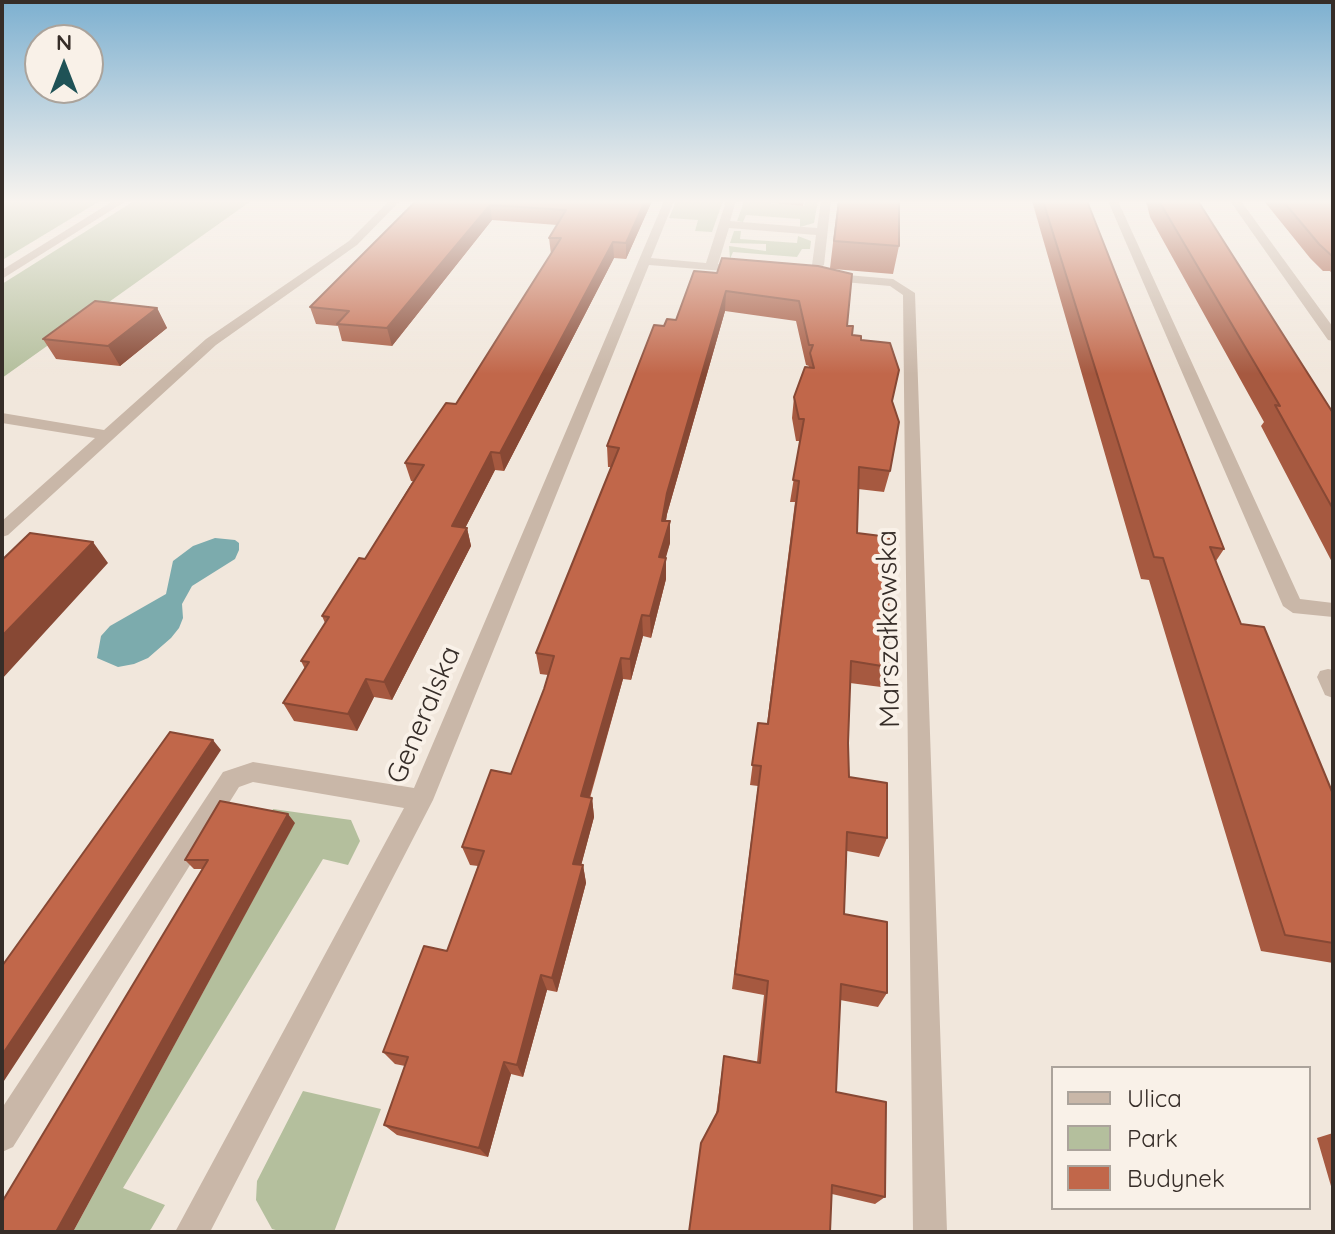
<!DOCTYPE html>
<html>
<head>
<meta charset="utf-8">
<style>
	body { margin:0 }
	#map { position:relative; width:1335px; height:1234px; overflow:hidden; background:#f1e7dc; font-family:Quicksand,sans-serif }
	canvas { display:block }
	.frame { position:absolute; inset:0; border:4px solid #362d28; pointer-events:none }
	.legend { position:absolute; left:1051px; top:1066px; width:260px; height:144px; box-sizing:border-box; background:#f9f1e8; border:2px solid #aba39b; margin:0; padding:10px 14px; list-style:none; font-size:24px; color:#362d28 }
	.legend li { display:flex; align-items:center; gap:16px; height:40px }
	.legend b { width:40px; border:2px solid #aba39b }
	.north { position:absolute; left:24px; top:24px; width:80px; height:80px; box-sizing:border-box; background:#f9f1e8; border:2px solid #aba39b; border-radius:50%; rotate:0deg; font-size:22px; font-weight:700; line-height:32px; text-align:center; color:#362d28 }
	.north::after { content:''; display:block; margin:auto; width:28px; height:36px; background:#1f5256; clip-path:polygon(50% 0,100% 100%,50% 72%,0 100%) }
</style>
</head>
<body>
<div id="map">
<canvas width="1335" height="1234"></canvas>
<div class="frame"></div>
<ul class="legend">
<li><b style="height:10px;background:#c9b7a8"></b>Ulica</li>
<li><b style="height:22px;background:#b4bf9d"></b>Park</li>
<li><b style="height:22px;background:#c1674a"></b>Budynek</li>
</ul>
<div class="north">N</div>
</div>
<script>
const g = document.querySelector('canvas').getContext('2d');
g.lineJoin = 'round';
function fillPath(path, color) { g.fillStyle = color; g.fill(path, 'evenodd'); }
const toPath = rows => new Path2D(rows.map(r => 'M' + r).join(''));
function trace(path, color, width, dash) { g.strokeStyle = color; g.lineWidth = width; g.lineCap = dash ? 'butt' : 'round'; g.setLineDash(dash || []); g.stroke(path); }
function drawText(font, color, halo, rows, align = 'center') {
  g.font = font + ' Quicksand,sans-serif'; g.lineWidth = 8; g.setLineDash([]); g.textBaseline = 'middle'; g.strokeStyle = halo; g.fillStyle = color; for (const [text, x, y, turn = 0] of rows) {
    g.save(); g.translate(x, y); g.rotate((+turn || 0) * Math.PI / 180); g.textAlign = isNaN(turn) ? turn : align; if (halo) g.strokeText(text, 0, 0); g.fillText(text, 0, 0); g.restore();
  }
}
fillPath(toPath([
	[2,201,100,201,4,259],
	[134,201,251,201,2,378,2,284],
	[676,201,723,201,712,232,695,231,698,220,669,218],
	[744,201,804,206,805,201,818,201,814,223,800,227,800,219,746,215,743,222,737,221],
	[734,231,741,231,740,239,797,243,798,236,811,241,810,249,802,249,797,257,733,252,730,259,729,246,766,251,766,244,730,243],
	[273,809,351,820,360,841,348,865,323,859,123,1188,165,1205,151,1229,148,1232,73,1232,294,824,269,819],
	[303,1091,381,1109,334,1232,283,1232,272,1229,256,1200,257,1181]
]), '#b4bf9d');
fillPath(toPath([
	[215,538,235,540,239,543,239,550,235,559,192,586,182,604,183,618,179,628,171,638,148,658,134,664,118,667,97,658,101,636,110,626,166,594,173,561,193,546]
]), '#7cabad');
fillPath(toPath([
	[113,201,126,201,2,279,2,270,113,201],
	[389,201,400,201,357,245,216,345,8,535,2,537,2,521,95,438,2,423,2,413,104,430,206,339,349,241,389,201],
	[664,201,674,201,651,258,706,263,726,201,736,201,730,221,817,228,821,201,831,201,824,265,818,269,812,265,816,235,729,228,718,264,748,267,748,273,649,265,433,800,210,1232,175,1232,404,808,253,782,239,787,13,1147,2,1152,2,1108,223,772,253,762,414,788,664,201],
	[1108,201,1118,201,1300,599,1333,603,1333,617,1293,613,1283,606,1108,201],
	[1230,201,1241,201,1333,327,1333,341,1328,340,1230,201],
	[824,273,893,279,915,293,947,1232,913,1232,903,295,890,286,820,280,818,277,824,273],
	[1328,669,1333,670,1333,698,1325,695,1317,677,1320,671,1328,669]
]), '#c9b7a8');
fillPath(toPath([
	[416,201,652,201,626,259,614,258,504,471,495,470,465,528,467,528,471,546,392,700,374,697,357,731,294,721,283,703,305,669,301,661,325,623,322,616,365,559,413,481,411,481,405,463,456,404,551,254,549,238,557,225,492,220,392,346,342,341,338,326,316,324,310,307],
	[749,201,804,201,803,206],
	[838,201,899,201,899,246,893,274,833,269,847,326,852,335,861,340,892,401,890,471,884,492,858,489,857,533,888,667,881,687,850,683,848,743,849,777,887,838,879,857,847,851,844,914,887,993,878,1007,840,1000,836,1092,885,1197,875,1204,832,1194,716,1114,724,1056,757,1062,764,995,732,989,758,786,750,785,758,723,767,724,795,502,790,502,800,441,796,441,792,418,794,397,809,366,806,365,796,321,725,311,667,514,666,521,670,543,665,558,666,579,651,638,643,636,631,680,623,679,590,798,592,798,594,817,581,865,583,865,586,883,557,992,547,990,523,1077,511,1074,488,1157,397,1135,384,1125,405,1066,395,1064,383,1052,447,951,478,866,470,865,462,847,511,774,544,689,548,675,540,674,536,653,611,467,608,467,607,446,664,326,676,320,717,273,830,268],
	[1032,201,1087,201,1224,549,1216,561,1241,624,1333,794,1333,963,1261,951,1149,580,1141,579],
	[1146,201,1198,201,1333,413,1333,564,1261,426,1264,422,1150,217],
	[1264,201,1333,201,1333,275,1330,271,1323,271,1310,258],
	[157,308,167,328,120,366,56,359,43,339],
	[295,823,202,869,194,869,185,860],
	[1333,1133,1333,1193,1317,1138]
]), '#a65940');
fillPath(toPath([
	[645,201,652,201,626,259,626,243],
	[490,205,492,220,392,346,387,328],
	[613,242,614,258,504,471,500,453],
	[726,291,725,311,667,514,662,542,662,521,667,493],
	[157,308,167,328,120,366,108,346],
	[491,452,495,470,457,544,452,526],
	[670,521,670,543,660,579,659,557],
	[467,528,471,546,392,700,384,682],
	[93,542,108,563,2,679,2,636],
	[666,558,666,579,651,638,650,616],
	[642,615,643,636,631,680,630,659],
	[621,658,623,679,584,816,581,796],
	[366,679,374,697,357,731,348,714],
	[213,740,221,750,2,1084,2,1055],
	[592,798,594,817,577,881,573,864],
	[288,814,295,823,73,1232,56,1232],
	[583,865,586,883,557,992,552,978],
	[541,975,547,990,523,1077,517,1065],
	[504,1062,511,1074,488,1157,479,1148]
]), '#874834');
const building = toPath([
	[416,201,645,201,626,243,613,242,500,453,491,452,452,526,467,528,384,682,366,679,348,714,283,703,309,662,301,661,329,617,322,616,359,558,365,559,424,465,405,463,446,403,456,404,502,331,561,238,549,238,566,210,490,205,387,328,337,324,349,311,310,307,416,201],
	[839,201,899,201,899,246,834,241,839,201],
	[1043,201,1087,201,1224,549,1210,547,1241,624,1264,627,1333,794,1333,943,1285,935,1163,558,1154,557,1043,201],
	[1159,201,1198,201,1333,413,1333,509,1275,405,1280,406,1159,201],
	[1283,201,1333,201,1333,257,1319,244,1283,201],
	[722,258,818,266,852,274,847,326,853,326,852,335,861,336,861,340,890,343,899,370,892,401,899,422,890,471,859,467,857,533,889,537,888,667,851,661,848,743,849,777,887,783,887,838,847,832,844,914,887,922,887,993,841,984,836,1092,886,1102,885,1197,832,1185,830,1232,689,1232,701,1143,718,1111,724,1056,760,1063,768,981,735,974,761,766,752,765,758,723,768,724,799,481,793,480,804,419,799,419,794,397,805,367,814,368,810,353,813,345,809,345,799,301,726,291,667,493,662,521,670,521,659,557,666,558,650,616,642,615,630,659,621,658,581,796,592,798,573,864,583,865,552,978,541,975,517,1065,504,1062,479,1148,384,1125,408,1057,383,1052,424,946,447,951,484,851,462,847,491,770,511,774,544,689,554,656,536,653,619,448,607,446,654,325,664,326,667,319,676,320,694,271,717,273,722,258],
	[95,301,157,308,108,346,43,339,95,301],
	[30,533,93,542,2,636,2,560,30,533],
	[170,732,213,740,2,1055,2,966,170,732],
	[220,801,288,814,56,1232,2,1232,2,1202,208,860,185,860,220,801]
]);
fillPath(building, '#c1674a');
trace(building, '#874834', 2);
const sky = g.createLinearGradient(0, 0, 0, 374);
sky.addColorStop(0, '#7db0d0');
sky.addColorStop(0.54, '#f9f4ef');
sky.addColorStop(1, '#f9f4ef00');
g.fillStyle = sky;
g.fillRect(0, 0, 1335, 374);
drawText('28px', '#362d28', '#f9f1e8', [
	["Marszałkowska",889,629,-91],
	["Generalska",424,715,-67]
]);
</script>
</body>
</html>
